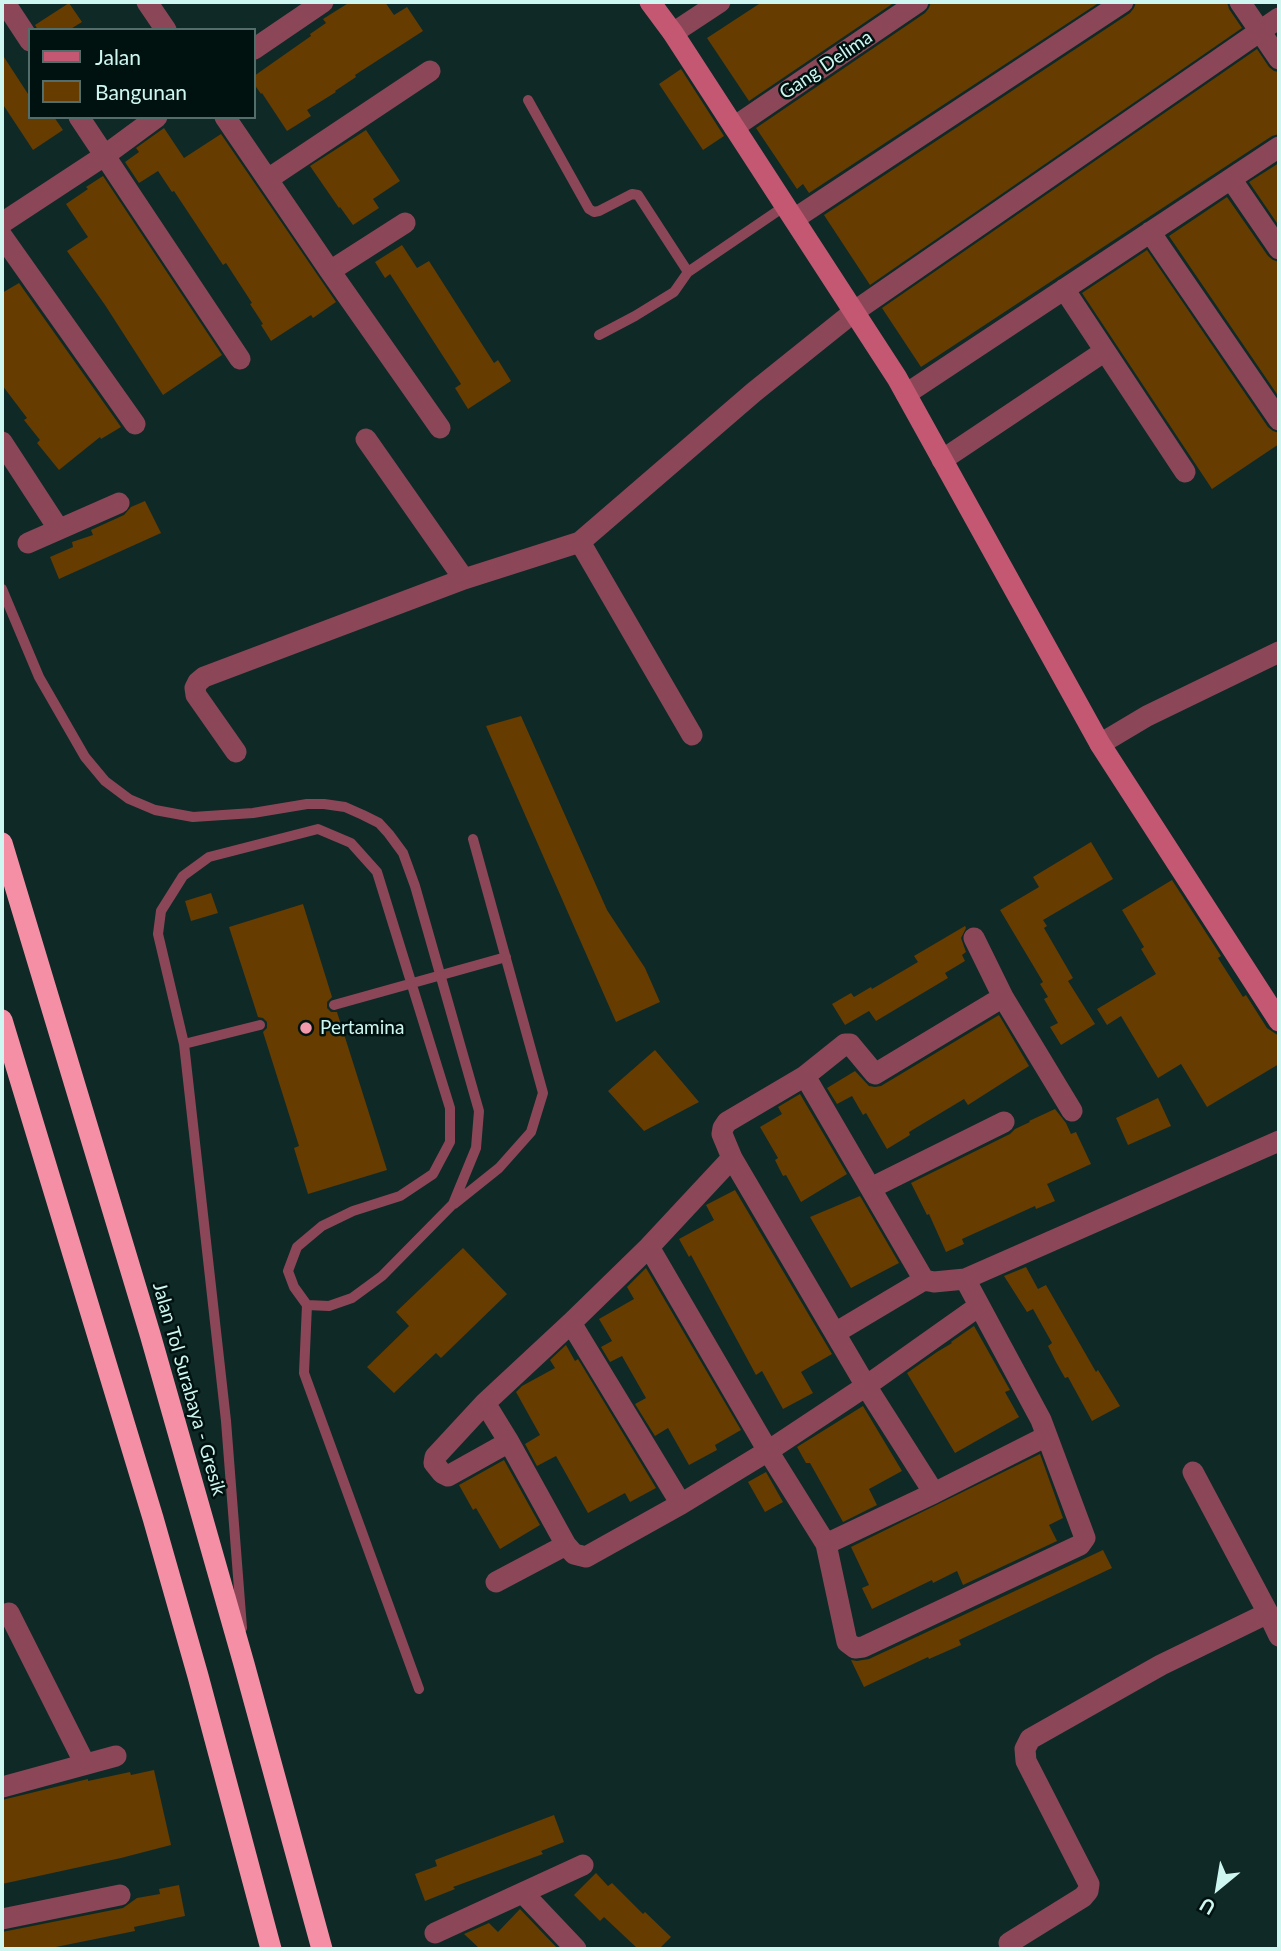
<!DOCTYPE html>
<html>
<head>
<meta charset="utf-8">
<style>
	body { margin:0 }
	#map { position:relative; width:1281px; height:1951px; overflow:hidden; background:#0f2927; font-family:Lato,sans-serif }
	canvas { display:block }
	.frame { position:absolute; inset:0; border:4px solid #cff7f2; pointer-events:none }
	.legend { position:absolute; left:28px; top:28px; width:228px; height:91px; box-sizing:border-box; background:#001210; border:2px solid #536e6a; margin:0; padding:9px 12px; list-style:none; font-size:21px; color:#cff7f2 }
	.legend li { display:flex; align-items:center; gap:14px; height:35px }
	.legend b { width:35px; border:2px solid #536e6a }
	.north { position:absolute; left:1183px; top:1853px; width:70px; height:70px; -webkit-text-stroke:5px #001210; paint-order:stroke; rotate:210deg; font-size:19px; font-weight:700; line-height:28px; text-align:center; color:#cff7f2 }
	.north::after { content:''; display:block; margin:auto; width:24px; height:32px; background:#cff7f2; clip-path:polygon(50% 0,100% 100%,50% 72%,0 100%) }
</style>
</head>
<body>
<div id="map">
<canvas width="1281" height="1951"></canvas>
<div class="frame"></div>
<ul class="legend">
<li><b style="height:9px;background:#c45873"></b>Jalan</li>
<li><b style="height:19px;background:#663c01"></b>Bangunan</li>
</ul>
<div class="north">U</div>
</div>
<script>
const g = document.querySelector('canvas').getContext('2d');
g.lineJoin = 'round';
function fillPath(path, color) { g.fillStyle = color; g.fill(path, 'evenodd'); }
const toPath = rows => new Path2D(rows.map(r => 'M' + r).join(''));
function trace(path, color, width, dash) { g.strokeStyle = color; g.lineWidth = width; g.lineCap = dash ? 'butt' : 'round'; g.setLineDash(dash || []); g.stroke(path); }
function drawText(font, color, halo, rows, align = 'center') {
  g.font = font + ' Lato,sans-serif'; g.lineWidth = 5; g.setLineDash([]); g.textBaseline = 'middle'; g.strokeStyle = halo; g.fillStyle = color; for (const [text, x, y, turn = 0] of rows) {
    g.save(); g.translate(x, y); g.rotate((+turn || 0) * Math.PI / 180); g.textAlign = isNaN(turn) ? turn : align; if (halo) g.strokeText(text, 0, 0); g.fillText(text, 0, 0); g.restore();
  }
}
fillPath(toPath([
	[350,2,385,2,394,15,407,7,423,31,355,75,356,77,335,91,336,92,307,110,311,116,287,131,262,93,261,94,254,84,254,76,311,36,310,34,326,23,323,19],
	[762,2,895,2,749,101,707,38],
	[931,2,1100,2,809,193,803,184,797,189,756,128,925,13,929,8],
	[1136,2,1227,2,1229,9,1242,28,870,285,824,215,1130,13,1134,8],
	[69,3,82,22,69,30,38,30,35,25],
	[1257,49,1269,67,1274,71,1279,72,1279,134,1272,136,921,367,882,308],
	[2,54,30,97,30,117,54,117,63,130,33,150,2,103],
	[681,69,724,136,703,150,659,84],
	[164,128,184,158,221,134,336,302,313,318,311,315,271,341,261,325,263,324,250,304,252,303,226,263,223,265,174,191,172,192,158,171,139,183,125,162,139,152,136,148],
	[366,130,400,181,373,199,379,208,353,225,340,207,339,208,310,166],
	[1279,163,1279,226,1249,182],
	[103,176,222,355,163,395,105,305,67,251,88,237,66,204,88,189,86,187],
	[1227,197,1268,256,1273,260,1279,262,1279,397,1169,236],
	[402,245,417,268,429,261,494,363,498,360,511,381,468,409,455,388,461,384,390,274,385,278,375,262],
	[1147,250,1268,427,1273,431,1279,433,1279,444,1212,489,1082,293],
	[19,283,121,427,101,439,100,437,59,470,37,443,40,440,24,420,27,418,2,385,2,293],
	[145,501,161,533,59,579,50,557,73,547,72,542,93,535,91,530,124,515,131,507],
	[521,716,607,910,645,968,660,1002,616,1022,486,726],
	[1091,842,1113,879,1043,920,1047,926,1044,928,1073,978,1068,981,1095,1024,1061,1045,1050,1027,1058,1023,1044,999,1048,997,1040,984,1043,982,1000,910,1039,887,1033,877],
	[1172,880,1221,956,1218,958,1243,997,1246,995,1267,1028,1279,1036,1279,1064,1207,1107,1181,1064,1158,1078,1121,1016,1107,1025,1097,1009,1156,974,1141,949,1144,947,1122,910],
	[211,893,218,913,191,921,185,901],
	[303,904,332,997,327,1002,327,1008,331,1012,337,1012,387,1170,308,1194,294,1148,299,1146,263,1032,267,1028,267,1022,263,1018,258,1017,229,927],
	[965,926,966,928,961,938,966,952,962,955,965,961,945,973,948,978,876,1021,869,1011,845,1025,832,1004,851,993,854,997,871,987,872,989,918,962,914,956],
	[999,1015,1029,1066,968,1105,964,1099,909,1132,910,1135,887,1149,866,1113,863,1115,852,1096,837,1104,827,1088,855,1071,869,1086,875,1087,881,1086],
	[655,1050,699,1102,644,1131,608,1091],
	[800,1094,847,1174,801,1202,786,1175,783,1176,775,1160,778,1158,760,1127,782,1114,778,1107],
	[1158,1098,1171,1126,1128,1145,1116,1118],
	[1055,1109,1066,1123,1071,1134,1076,1132,1091,1164,1047,1184,1055,1201,1036,1209,1035,1206,962,1239,964,1244,946,1252,929,1214,927,1215,911,1183,1010,1134,1015,1129,1030,1122,1029,1121],
	[735,1190,832,1354,801,1372,813,1393,783,1409,762,1371,756,1375,691,1255,689,1257,679,1239,714,1220,706,1205],
	[860,1196,899,1263,851,1288,810,1217],
	[463,1248,507,1294,441,1358,436,1353,394,1393,367,1367,409,1326,396,1312],
	[1026,1267,1038,1289,1046,1285,1096,1372,1098,1370,1120,1406,1092,1421,1068,1377,1065,1378,1056,1362,1048,1346,1052,1343,1033,1309,1027,1312,1004,1276],
	[646,1268,741,1430,715,1445,717,1450,689,1465,668,1428,655,1436,635,1404,646,1398,622,1356,610,1362,601,1347,612,1341,599,1319,634,1299,627,1287],
	[974,1326,1010,1390,1005,1392,1019,1417,955,1453,907,1373,937,1352,952,1343,951,1342],
	[566,1345,575,1361,578,1359,656,1488,630,1502,625,1493,588,1513,556,1456,537,1466,525,1444,540,1435,516,1392,522,1386,555,1368,550,1360],
	[863,1406,902,1471,869,1489,877,1505,843,1522,810,1463,806,1463,797,1447],
	[1040,1454,1063,1518,1049,1525,1057,1541,963,1585,957,1571,933,1583,932,1580,872,1609,862,1588,869,1585,851,1547],
	[504,1460,540,1525,500,1549,476,1508,473,1510,459,1485],
	[766,1472,783,1502,765,1512,748,1482],
	[1103,1550,1112,1568,959,1640,961,1645,929,1659,928,1657,864,1687,851,1660,857,1661,869,1659],
	[154,1770,171,1845,121,1858,2,1884,2,1800,88,1779,88,1781,130,1772,131,1775],
	[554,1815,564,1842,541,1851,543,1854,453,1887,455,1889,425,1901,415,1874,437,1866,435,1860],
	[596,1873,608,1886,612,1883,643,1914,645,1912,671,1937,659,1949,638,1949,604,1917,600,1921,574,1895],
	[179,1885,185,1916,134,1927,135,1931,46,1949,2,1949,2,1932,123,1908,137,1898,160,1894,159,1889],
	[520,1909,558,1949,480,1949,464,1934,489,1923,498,1932]
]), '#663c01');
trace(toPath([
	[528,100,589,209,594,212,599,211,632,194,638,195,688,272],
	[599,335,635,316,674,292,688,272,785,206],
	[2,589,39,677,85,757,105,781,129,799,155,810,193,817,253,813,307,804,324,804,345,807,363,815,379,823,389,834,403,853,415,886,479,1111,476,1148,453,1204,382,1276,352,1298,329,1306,307,1305,294,1287,288,1271,297,1247,322,1226,353,1211,400,1196,433,1174,450,1142,450,1108,377,872,351,843,318,829,209,857,183,876,161,911,158,934,184,1044,226,1421,242,1628],
	[334,1005,506,957],
	[184,1044,260,1025],
	[454,1204,499,1168,531,1132,543,1093,473,839],
	[307,1305,304,1373,419,1689]
]), '#8b4757', 10);
trace(toPath([
	[147,2,166,30],
	[1240,2,1279,59],
	[5,3,30,41],
	[673,33,720,2],
	[254,49,323,2],
	[79,117,240,359],
	[225,117,330,271,440,428],
	[734,127,918,2],
	[268,179,430,71],
	[1231,179,1279,249],
	[794,219,1123,2],
	[2,223,104,156,157,117],
	[1150,232,1279,420],
	[2,236,135,424],
	[330,271,405,223],
	[1064,289,1185,472],
	[906,394,1279,147],
	[366,439,464,579,580,542,754,392,855,311,1279,18],
	[2,442,58,528],
	[942,460,1105,351],
	[580,542,692,735],
	[28,543,119,503],
	[1100,744,1147,716,1279,652],
	[236,752,196,695,195,688,198,682,204,677,464,579],
	[1003,997,1072,1111],
	[805,1076,924,1280,934,1282,965,1279,1279,1141],
	[871,1188,1004,1122],
	[649,1247,768,1451,826,1544,847,1642,855,1648,863,1647,1080,1545,1085,1538,1041,1420,965,1279],
	[571,1323,681,1504],
	[835,1333,924,1280],
	[485,1403,509,1442,566,1545,574,1554,586,1557,681,1504,768,1451,866,1386,979,1306],
	[509,1442,448,1476,442,1473,434,1463,435,1457,485,1403,571,1323,649,1247,732,1158],
	[1193,1472,1268,1613],
	[934,1493,866,1386,732,1158,722,1134,723,1128,727,1122,805,1076,845,1044,850,1044,875,1074,1003,997,974,938],
	[826,1544,934,1493,1047,1436],
	[496,1582,566,1545],
	[9,1613,85,1764],
	[2,1787,116,1756],
	[523,1893,576,1949],
	[2,1919,120,1895],
	[435,1933,583,1865],
	[1012,1949,1009,1943,1083,1897,1088,1891,1089,1884,1026,1761,1025,1749,1030,1739,1161,1665,1268,1613,1279,1636]
]), '#8b4757', 21);
trace(toPath([
	[650,2,673,33,897,378,1100,744,1279,1021]
]), '#c45873', 21);
trace(toPath([
	[2,843,150,1334,244,1664,322,1949],
	[2,1020,153,1518,198,1676,271,1949]
]), '#f48fa5', 21);
for (const [x, y, r, color] of [
	[306,1028,7,"#f29aac"]
]) { const dot = new Path2D(); dot.arc(x, y, r, 0, 2 * Math.PI); g.fillStyle = color; g.fill(dot); trace(dot, '#001210', 2.5); }
drawText('19px', '#cff7f2', '#001210', [
	["Gang Delima",826,65,-34],
	["Jalan Tol Surabaya - Gresik",189,1389,74]
]);
drawText('19px', '#cff7f2', '#001210', [
	["Pertamina",320,1028]
], 'left');
</script>
</body>
</html>
